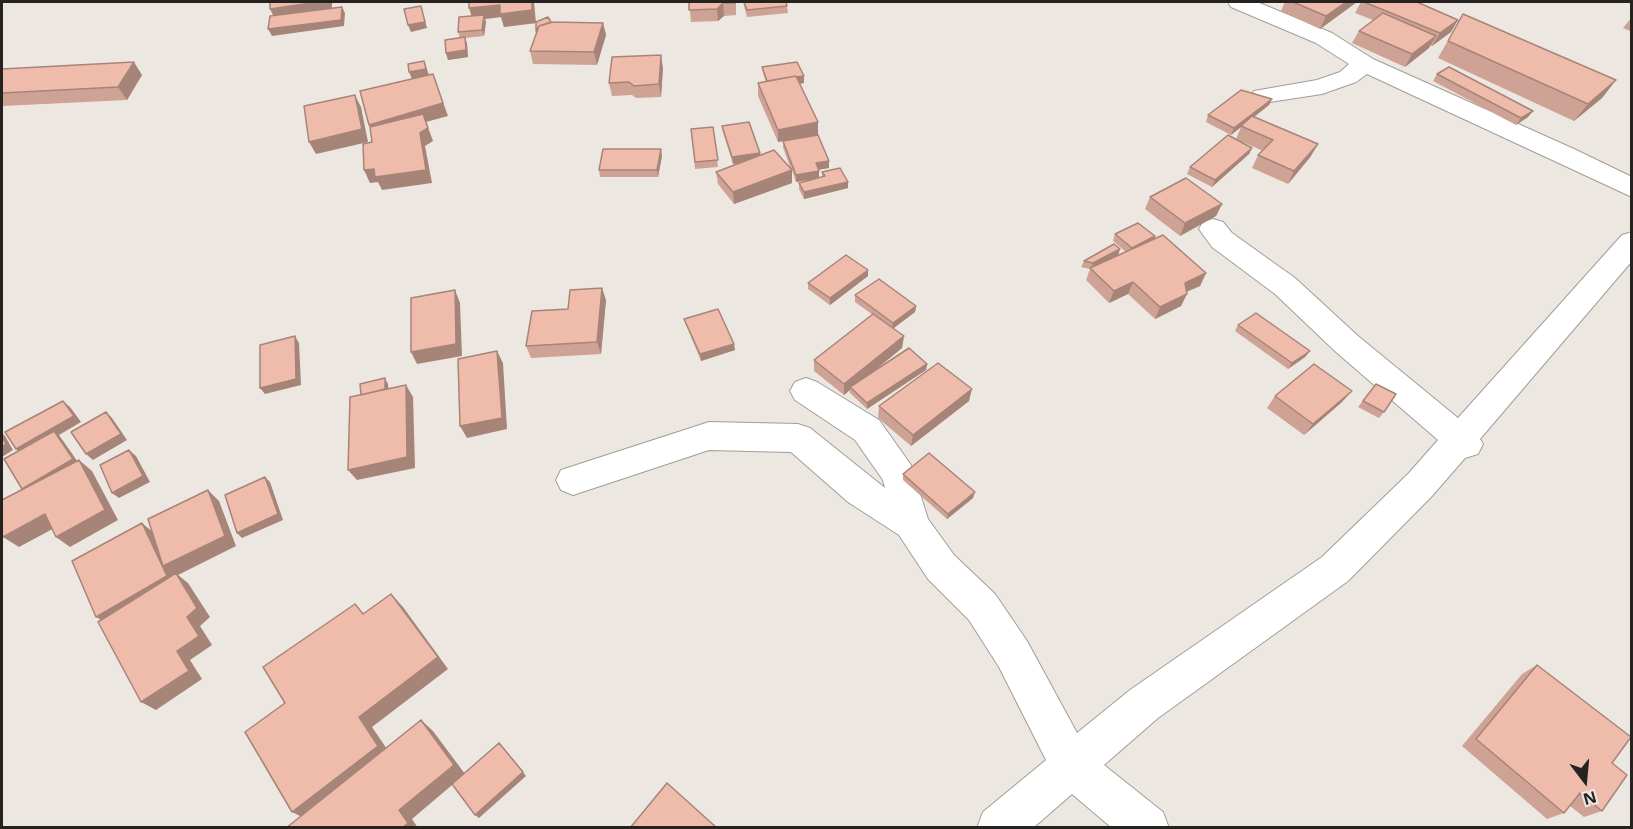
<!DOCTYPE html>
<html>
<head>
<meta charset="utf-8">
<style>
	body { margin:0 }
	#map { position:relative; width:1633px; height:829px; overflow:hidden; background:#ede7e1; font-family:"Noto Sans",sans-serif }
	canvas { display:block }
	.frame { position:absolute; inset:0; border:3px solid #252220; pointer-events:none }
	.north { position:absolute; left:1555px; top:751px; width:60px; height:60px; -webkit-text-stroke:4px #ede7e1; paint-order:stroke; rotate:164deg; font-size:16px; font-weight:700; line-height:24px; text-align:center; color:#252220 }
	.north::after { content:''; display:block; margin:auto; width:21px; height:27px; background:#252220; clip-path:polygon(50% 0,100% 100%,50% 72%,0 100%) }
</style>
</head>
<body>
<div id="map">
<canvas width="1633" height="829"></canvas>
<div class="frame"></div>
<div class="north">N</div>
</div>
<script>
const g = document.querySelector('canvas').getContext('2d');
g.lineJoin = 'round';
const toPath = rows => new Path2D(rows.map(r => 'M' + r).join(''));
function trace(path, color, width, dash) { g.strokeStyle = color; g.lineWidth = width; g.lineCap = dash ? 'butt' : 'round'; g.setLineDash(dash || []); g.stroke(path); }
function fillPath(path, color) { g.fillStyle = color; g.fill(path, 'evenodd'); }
const minor = toPath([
	[1228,2,1257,2,1332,33,1373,59,1574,149,1632,177,1632,197,1367,74,1356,82,1322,94,1263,103,1254,101,1251,96,1254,91,1317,80,1340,72,1349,64,1316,43,1231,7,1228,2],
	[1213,219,1223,222,1232,233,1295,278,1358,336,1458,418,1622,235,1632,232,1632,261,1480,439,1483,444,1478,454,1465,458,1432,496,1348,581,1158,718,1104,765,1163,812,1169,828,1112,828,1072,794,1033,828,977,828,983,812,1046,760,999,667,969,620,928,579,899,535,848,502,791,452,709,450,573,495,561,490,556,480,561,470,709,422,798,424,810,428,885,488,883,480,855,440,795,400,790,391,795,382,806,378,817,382,879,420,911,465,928,519,954,555,995,594,1027,641,1077,733,1130,690,1322,557,1408,474,1438,440,1336,352,1275,294,1212,247,1199,229,1203,222,1213,219]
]);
trace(minor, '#a29d97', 2);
fillPath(minor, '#fff');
fillPath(toPath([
	[469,2,536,23,504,27,501,17,485,19,486,22,484,36,465,38,467,44,468,57,448,60,446,53,460,38,458,32,472,16],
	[689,2,736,2,736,15,724,16,718,21,691,22],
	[743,2,786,2,787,6,788,13,747,17],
	[1285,2,1357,2,1320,29,1281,11],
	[1361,2,1417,2,1458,20,1451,32,1432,46,1430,45,1429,48,1405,67,1352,43,1359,31,1373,20,1355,13],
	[1463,14,1616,80,1602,98,1574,121,1438,58],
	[1632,17,1632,32,1623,28],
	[551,22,603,23,606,35,597,65,533,64,530,51,537,32],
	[762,67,804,76,804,83,799,84,818,122,818,135,829,168,818,170,819,178,796,182,792,170,792,183,734,204,718,184,716,172,741,163,733,164,723,132,722,126,760,153,760,156,791,170,783,147,783,141,778,142,758,96,758,83,766,82,763,73],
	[663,68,661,97,636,98,632,95,612,96,609,83],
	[2,69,142,75,127,100,2,106],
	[1437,74,1533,111,1528,117,1516,125,1433,81],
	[1272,99,1269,105,1254,117,1311,156,1288,184,1252,168,1258,155,1263,151,1236,139,1241,127,1231,135,1206,122,1208,115],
	[713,127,718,167,695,169,691,129],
	[1252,148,1249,154,1212,187,1187,174,1190,167],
	[662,156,658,177,600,177,599,170],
	[822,172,848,182,848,188,804,199,799,189,799,183,822,177],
	[1150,197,1222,204,1216,216,1180,236,1145,209],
	[1115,234,1155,236,1154,239,1206,273,1200,286,1186,292,1181,306,1155,319,1128,294,1109,303,1086,280,1090,269,1081,267,1084,261,1118,255,1126,252,1113,241],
	[868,276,830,305,808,289,808,283],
	[855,295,916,306,915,312,893,329,904,336,902,348,873,372,927,364,926,370,867,409,850,393,850,390,844,395,814,371,814,360,873,315,855,302],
	[606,300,601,354,531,358,526,346,568,309],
	[684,319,734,344,735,350,701,361,686,325],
	[1238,325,1310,351,1305,357,1288,369,1235,331],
	[1376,384,1384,412,1379,418,1358,407],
	[1275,396,1342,402,1304,435,1267,408],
	[969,401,911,446,878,418,879,406],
	[903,474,973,498,947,519,903,480],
	[1537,665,1612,763,1602,811,1584,817,1570,806,1564,813,1547,819,1462,746,1522,674]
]), '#cea294');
fillPath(toPath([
	[317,2,332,2,332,13,276,21,270,9],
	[534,2,536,23,504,27,501,17,485,19,486,22,484,36,482,30,473,21,469,8],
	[1346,2,1357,2,1320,29,1326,16],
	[723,3,724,16,718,21,717,9],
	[421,6,427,28,411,32,408,25],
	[342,7,345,13,344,26,272,36,268,29],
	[1458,20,1451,32,1432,46,1440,33],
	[603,23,606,35,597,65,594,52],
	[1436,36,1429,48,1405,67,1412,54],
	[465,37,467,44,468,57,448,60,446,53],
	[661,55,663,68,661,97,659,84],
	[424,61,429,75,412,79,409,72],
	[134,62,142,75,127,100,118,87],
	[433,74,448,116,426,122,433,141,425,146,432,183,382,190,378,182,370,183,364,170,420,133,375,137,369,125],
	[804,76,804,83,768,89,768,82],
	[1616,80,1602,98,1574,121,1588,104],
	[355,95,361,107,368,142,316,154,309,142],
	[1272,99,1269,105,1231,135,1234,128],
	[1533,111,1528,117,1516,125,1521,118],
	[818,122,818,135,778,142,778,130],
	[1318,144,1311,156,1288,184,1294,171],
	[1252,148,1249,154,1212,187,1215,180],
	[661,149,662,156,658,177,657,170],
	[760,153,760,160,733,164,732,157],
	[829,161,829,168,816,170,816,163],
	[792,170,792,183,734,204,733,192],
	[819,171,819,178,796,182,796,175],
	[848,182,848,188,804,199,804,192],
	[1222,204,1216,216,1180,236,1185,223],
	[1155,236,1153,243,1130,255,1132,248],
	[1120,249,1118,256,1091,270,1093,263],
	[868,270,868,276,830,305,830,298],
	[1206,273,1200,286,1179,295,1185,283],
	[1133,282,1128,294,1109,303,1114,291],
	[602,288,606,300,601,354,597,342],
	[455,290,460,303,462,356,417,364,411,352],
	[1187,294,1181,306,1155,319,1160,307],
	[916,306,915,312,892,329,893,323],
	[295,336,299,343,301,385,265,394,260,388],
	[904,336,902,348,852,389,850,387,850,390,844,395,844,384],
	[734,344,735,350,701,361,700,354],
	[497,351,503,363,507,429,467,438,460,426],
	[1310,351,1305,357,1288,369,1292,363],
	[927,364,926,370,867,409,867,403],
	[385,378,388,384,389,397,385,391],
	[406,385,413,397,415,468,357,480,348,470],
	[972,389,969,401,911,446,913,435],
	[1352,391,1342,402,1304,435,1313,424],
	[63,401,70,407,81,422,59,435,80,465,22,489,23,455,16,449],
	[106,412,112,418,127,440,93,460,86,454],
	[2,433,5,436,13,450,2,457],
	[129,450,136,456,150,482,119,498,112,493],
	[79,460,92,471,118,520,70,547,56,537],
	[265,477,270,482,283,520,242,538,237,533],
	[208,490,219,501,236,546,178,575,188,583,210,617,200,626,212,645,190,660,202,679,156,710,141,702,111,626,96,617,142,523,154,533],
	[975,492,973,498,947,519,948,514],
	[45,514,60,525,19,547,3,537],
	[391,594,403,607,448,669,372,727,391,755,308,820,292,812],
	[421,720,433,731,465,774,412,819,418,828,402,828,399,810],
	[503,747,526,776,479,818,475,815]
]), '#a78478');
const building = toPath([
	[270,2,317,2,270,9,270,2],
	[469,2,532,2,532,10,500,14,500,5,469,8,469,2],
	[689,2,735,2,735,3,723,3,717,9,689,10,689,2],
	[744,2,786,2,787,6,747,10,744,2],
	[1293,2,1346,2,1326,16,1293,2],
	[1364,2,1417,2,1458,20,1440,33,1364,2],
	[421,6,425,22,408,25,404,9,421,6],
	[342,7,341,20,268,29,270,16,342,7],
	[1383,13,1436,36,1412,54,1359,31,1383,13],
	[1463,14,1616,80,1588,104,1448,41,1463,14],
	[484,15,482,30,458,32,459,17,484,15],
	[548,17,551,22,539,26,536,31,536,22,548,17],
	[553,22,603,23,594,52,530,51,539,26,553,22],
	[465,37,466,50,446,53,445,40,465,37],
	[661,55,659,84,634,86,629,82,609,83,612,57,661,55],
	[424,61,426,69,409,72,408,64,424,61],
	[134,62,118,87,2,93,2,69,134,62],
	[797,62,804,76,796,77,796,76,767,81,762,67,797,62],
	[1449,67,1533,111,1521,118,1437,74,1449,67],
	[433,74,443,103,369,125,360,91,433,74],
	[796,76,818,122,778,130,758,83,796,76],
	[1241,90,1272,99,1234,128,1208,115,1241,90],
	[355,95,362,129,309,142,304,106,355,95],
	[423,114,428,128,420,133,426,170,375,177,374,169,364,170,363,144,372,142,370,127,423,114],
	[1252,116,1318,144,1294,171,1258,155,1273,140,1241,126,1252,116],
	[749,122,760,153,732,157,722,126,749,122],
	[713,127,718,160,695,162,691,129,713,127],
	[818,135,829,161,816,163,819,171,796,175,783,141,818,135],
	[1228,135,1252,148,1215,180,1190,167,1228,135],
	[603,149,661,149,657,170,599,170,603,149],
	[774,150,792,170,733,192,716,172,774,150],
	[840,168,848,182,804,192,799,183,825,176,822,172,840,168],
	[1186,178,1222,204,1185,223,1150,197,1186,178],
	[1138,223,1155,236,1132,248,1115,234,1138,223],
	[1163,235,1206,273,1185,283,1187,294,1160,307,1133,282,1114,291,1090,268,1163,235],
	[1114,244,1120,249,1093,263,1084,261,1114,244],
	[846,255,868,270,830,298,808,283,846,255],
	[879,279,916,306,893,323,855,295,879,279],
	[602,288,597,342,526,346,532,311,568,309,570,290,602,288],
	[455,290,456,344,411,352,411,298,455,290],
	[718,309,734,344,700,354,684,319,718,309],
	[1256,313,1310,351,1292,363,1238,325,1256,313],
	[873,314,904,336,844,384,814,360,873,314],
	[295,336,296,379,260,388,260,345,295,336],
	[909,348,927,364,867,403,850,387,909,348],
	[497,351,502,418,460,426,458,359,497,351],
	[938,363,972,389,913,435,879,406,938,363],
	[1314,364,1352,391,1313,424,1275,396,1314,364],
	[385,378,385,389,361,395,360,384,385,378],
	[1376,384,1396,394,1384,412,1363,401,1376,384],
	[406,385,407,457,348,470,350,397,406,385],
	[63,401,74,416,16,449,5,432,63,401],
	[106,412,121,434,86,454,71,432,106,412],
	[54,431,73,459,22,489,4,459,54,431],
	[2,437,6,444,2,447,2,437],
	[129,450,143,476,112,493,100,465,129,450],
	[929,453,975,492,948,514,903,474,929,453],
	[79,460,105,510,56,537,45,514,3,537,2,533,2,500,79,460],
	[265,477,278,514,237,533,225,495,265,477],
	[208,490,225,536,163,566,148,519,208,490],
	[142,523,167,576,96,617,72,561,142,523],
	[176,573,197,608,187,617,199,636,177,651,189,671,141,702,98,622,176,573],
	[391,594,438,657,359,717,378,746,292,812,245,732,285,703,263,667,355,604,363,614,391,594],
	[1537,665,1631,737,1612,763,1627,775,1602,811,1580,793,1564,813,1476,739,1537,665],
	[421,720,454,765,399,810,408,823,402,828,286,828,421,720],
	[499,743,523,772,475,815,452,784,499,743],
	[667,783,717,828,630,828,667,783]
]);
fillPath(building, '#efbcac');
trace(building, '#a78478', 1.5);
</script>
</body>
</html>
